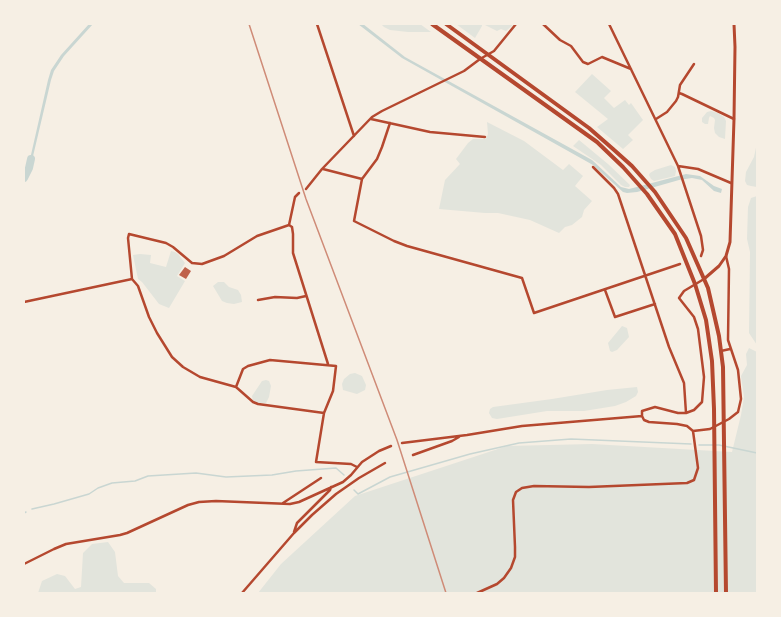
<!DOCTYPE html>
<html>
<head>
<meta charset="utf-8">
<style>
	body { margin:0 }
	#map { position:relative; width:781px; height:617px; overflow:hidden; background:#f6efe4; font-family:"Exo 2",sans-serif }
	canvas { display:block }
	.frame { position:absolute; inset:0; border:25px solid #f6efe4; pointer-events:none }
</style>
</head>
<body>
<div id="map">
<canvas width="781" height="617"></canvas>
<div class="frame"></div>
</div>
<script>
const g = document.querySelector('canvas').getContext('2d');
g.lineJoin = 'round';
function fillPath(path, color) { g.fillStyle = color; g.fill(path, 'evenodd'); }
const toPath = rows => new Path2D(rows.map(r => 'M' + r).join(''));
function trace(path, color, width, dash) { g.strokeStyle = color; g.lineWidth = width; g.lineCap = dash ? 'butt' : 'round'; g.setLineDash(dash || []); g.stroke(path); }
fillPath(toPath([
	[381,24,420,24,431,32,408,32,390,30,384,27],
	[456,24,482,24,482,26,475,38],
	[483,24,514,24,506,31,501,29,497,31],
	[592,74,611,91,604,98,614,108,625,100,629,105,631,103,643,120,628,135,633,140,623,149,597,127,608,119,575,92],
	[711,111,718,113,724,117,726,121,725,139,719,137,715,133,714,128,715,120,714,118,710,116,709,118,708,124,705,124,702,122,702,118,707,112],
	[487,122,524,141,563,170,569,164,583,176,575,186,592,201,584,210,582,217,572,225,565,227,559,233,530,220,498,213,485,213,439,209,445,180,460,164,456,159,468,143,473,139,486,139,488,134],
	[579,140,608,164,630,185,629,187,625,187,621,185,601,165,573,146],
	[757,143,757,187,751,186,747,185,745,181,746,172,754,157],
	[671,165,675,167,676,171,675,176,654,181,651,179,649,175,650,173,655,170],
	[757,196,757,345,749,333,750,252,747,239,748,207,751,198],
	[171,251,175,252,178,254,185,263,177,276,185,281,169,308,159,304,142,282,138,279,133,255,140,254,151,255,150,263,166,267],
	[218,282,224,282,229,287,238,290,241,295,242,302,234,304,227,303,222,301,213,286],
	[622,326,627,328,629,337,617,350,612,352,610,351,608,343],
	[749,348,757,352,757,593,258,593,281,564,355,496,507,446,592,444,732,452,741,415,744,397,741,376,747,365,746,354],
	[355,373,362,376,366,385,365,390,357,394,343,390,342,384,344,379,350,374],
	[266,380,269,381,271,386,269,397,266,403,258,403,253,401,252,396,262,381],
	[637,387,638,392,636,396,626,402,615,406,584,411,547,411,497,419,492,418,489,413,490,409,493,407,552,399,607,390],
	[108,542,115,552,118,576,124,583,149,583,156,589,156,593,38,593,42,581,57,574,65,576,75,589,81,587,83,553,92,544]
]), '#e2e4dc');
fillPath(toPath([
	[89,24,93,24,64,56,54,71,51,80,30,169,28,168,48,80,51,70,61,55],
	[358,24,363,24,405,57,592,160,621,187,629,189,633,188,686,174,700,176,714,186,722,189,721,193,714,191,702,180,692,178,679,180,637,192,627,193,623,192,593,165,402,58]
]), '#c9d6d2');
trace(toPath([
	[699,445,719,445,757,453],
	[354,490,358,494,390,477,470,454,519,443,571,439,691,444],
	[32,509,54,504,89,494,98,488,112,483,135,481,148,476,196,473,226,477,272,475,296,471,336,468,344,475],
	[24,513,26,512]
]), '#c9d6d2', 1.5);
trace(toPath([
	[24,178,29,168,31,159]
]), '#c9d6d2', 8);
fillPath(toPath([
	[185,267,191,271,186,279,179,275]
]), '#bf614a');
trace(toPath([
	[317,24,354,136],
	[543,24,560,40,571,46,583,62,588,64,602,57,631,69],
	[609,24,678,166,698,169,731,183],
	[679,93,682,94,734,119],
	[371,119,430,132,485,137],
	[656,119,667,112,676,101,678,97,680,85,694,64],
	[678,166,701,236,703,250,701,256],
	[593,167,614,188,618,194,669,347,684,383,686,413],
	[323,169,362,179,377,159,382,147,390,123],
	[362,179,354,221,394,241,407,246,522,278,534,313,680,264],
	[306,189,322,169,372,117,382,111,464,71,480,59,494,51,516,24],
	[299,193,295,197,289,225,292,227,293,234,293,253,328,364],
	[289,225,257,236,224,256,202,264,192,263,173,247,166,243,129,234,128,238,132,279,138,286,149,317,157,333,172,357,183,367,200,377,236,387,253,402,258,404,324,413,316,462,351,464,357,467],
	[605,290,615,317,655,304],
	[258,300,275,297,297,298,306,296],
	[24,302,132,279],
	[721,351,730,349],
	[236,387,243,369,248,366,270,360,336,366,333,391,324,413],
	[693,431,710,429,729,419,738,412,741,399,738,370,728,340,729,269,726,256],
	[402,443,467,435,522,426,642,416],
	[413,455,452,441,459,437],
	[283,503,321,478],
	[294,532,297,523,330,490,331,487],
	[24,564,54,549,66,544,120,535,127,533,188,505,199,502,216,501,290,504,299,502,343,482,351,475,362,462,379,451,391,446],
	[242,593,294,533,312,515,336,494,359,478,385,463],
	[477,593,497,584,504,578,511,568,515,557,515,547,513,500,516,492,522,488,534,486,589,487,687,483,694,480,698,468,693,431,687,426,677,424,649,422,644,420,642,416,642,411,655,407,678,413,686,413,694,410,702,402,704,377,698,329,694,317,679,298,684,291,704,279]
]), '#b5482f', 2.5);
trace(toPath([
	[704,279,719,266,726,256,730,242,734,119,735,47,734,24]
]), '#b5482f', 3);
trace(toPath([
	[432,24,597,142,623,167,647,194,675,234,695,284,706,320,712,361,714,409,716,593],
	[446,24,589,128,613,149,632,166,655,192,686,238,708,288,719,336,723,367,726,593]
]), '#b5482f', 4);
trace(toPath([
	[249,24,306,199,397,440,446,593]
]), '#cf8b77', 1.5);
</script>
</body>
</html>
